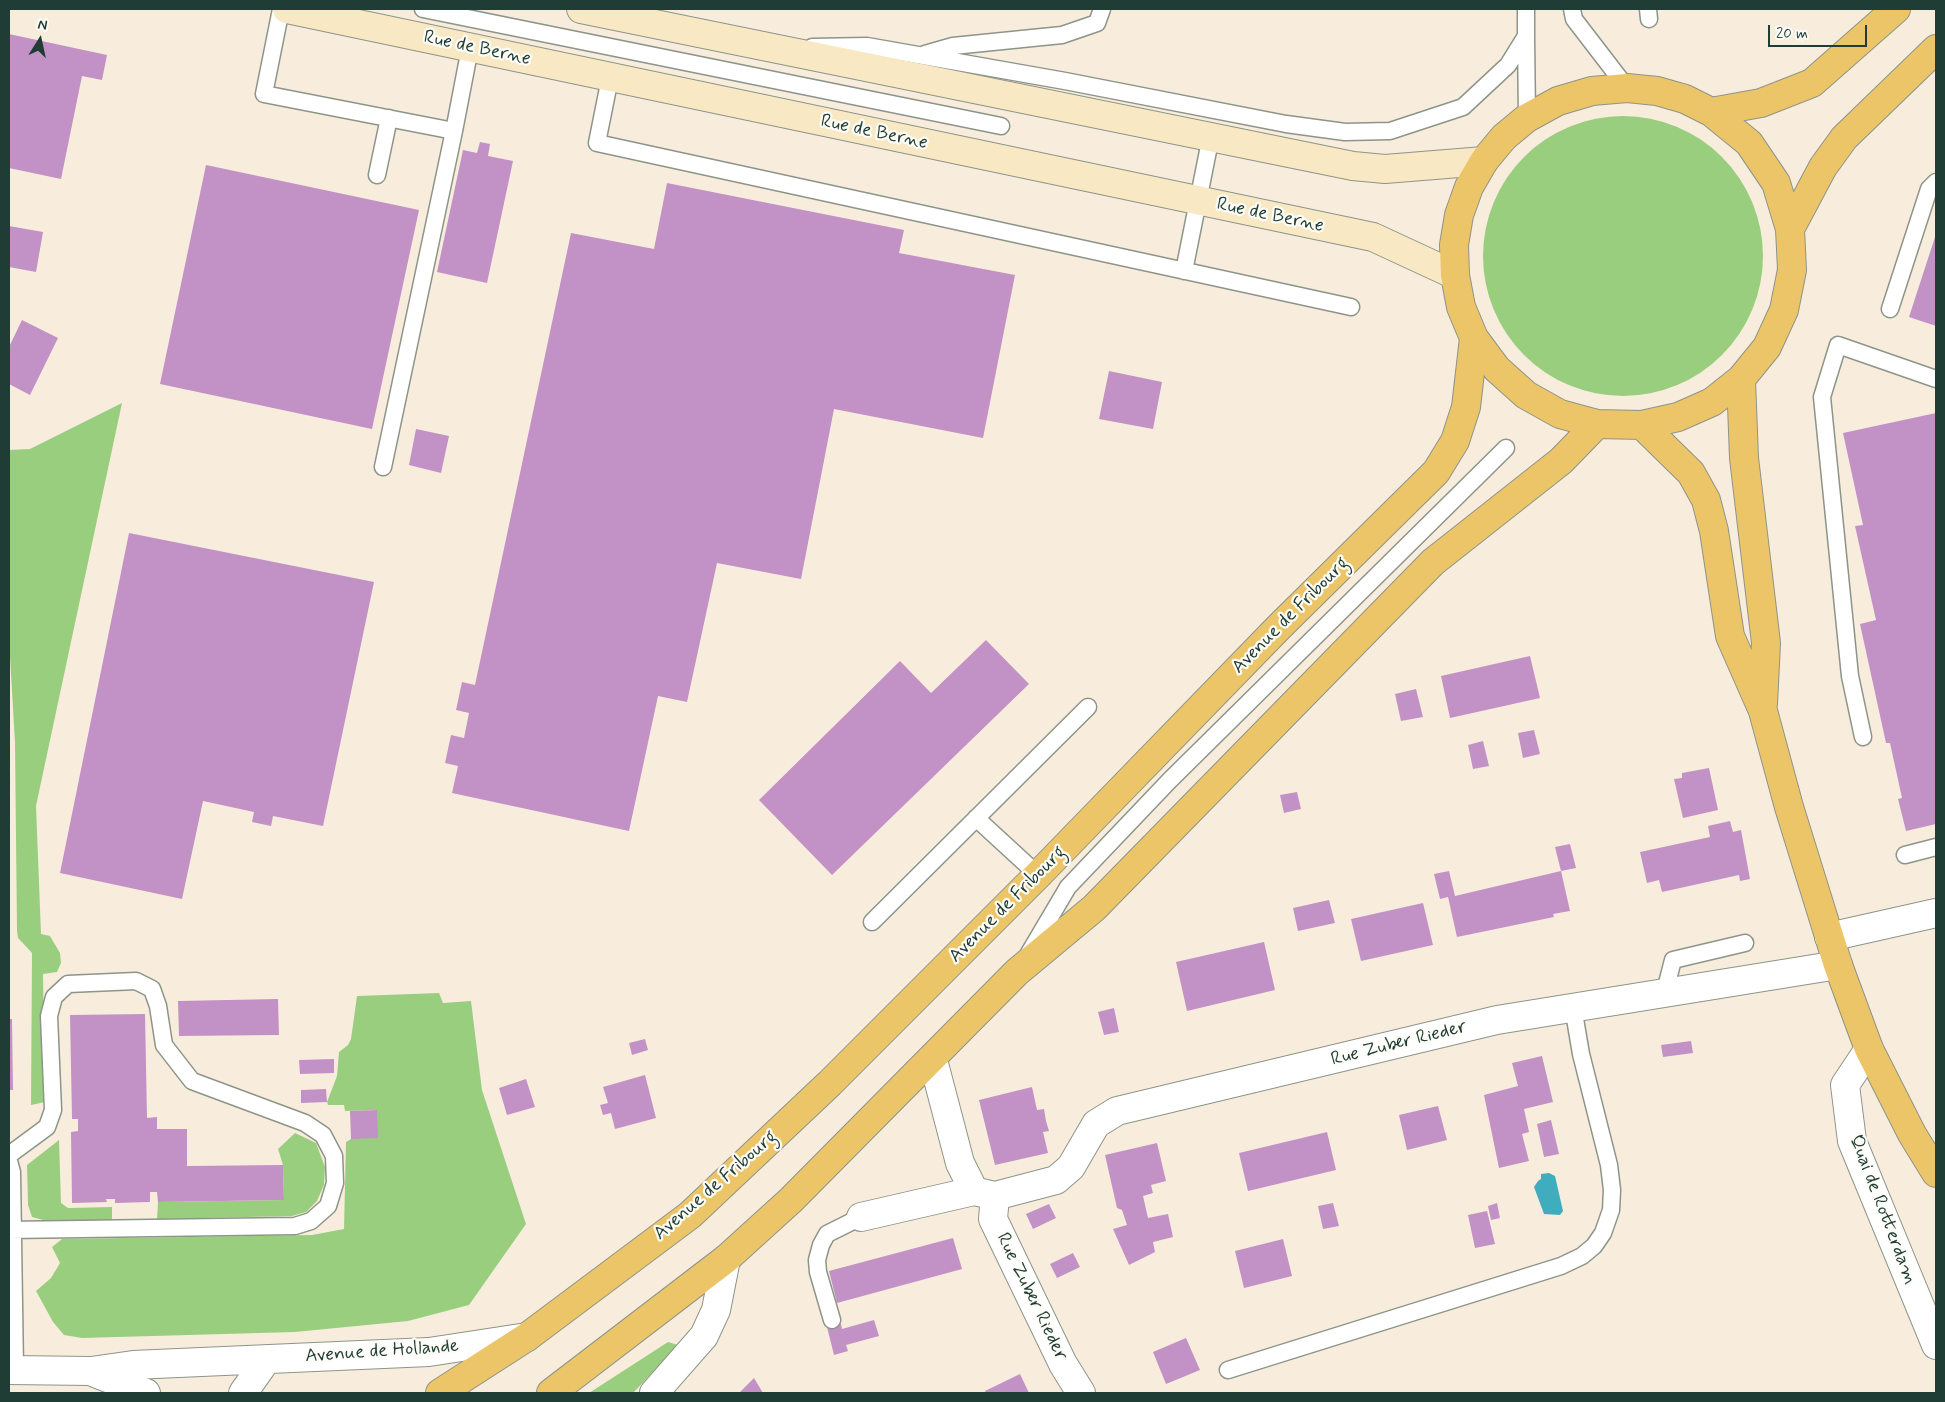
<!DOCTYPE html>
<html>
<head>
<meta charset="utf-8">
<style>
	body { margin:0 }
	#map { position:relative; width:1945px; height:1402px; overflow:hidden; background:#f8eddd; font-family:Mynerve,sans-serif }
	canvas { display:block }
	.frame { position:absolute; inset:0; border:10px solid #1f3d34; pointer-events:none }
	.north { position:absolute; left:15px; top:15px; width:50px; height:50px; -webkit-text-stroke:4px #fdfcf7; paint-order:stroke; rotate:10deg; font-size:14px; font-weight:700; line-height:20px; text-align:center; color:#1f3d34 }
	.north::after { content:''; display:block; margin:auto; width:18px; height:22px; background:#1f3d34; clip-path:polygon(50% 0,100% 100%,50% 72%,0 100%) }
	.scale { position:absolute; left:1768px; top:25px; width:99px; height:22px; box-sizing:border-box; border:2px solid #1f3d34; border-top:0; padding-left:6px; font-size:15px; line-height:18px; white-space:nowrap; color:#1f3d34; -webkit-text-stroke:4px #fdfcf7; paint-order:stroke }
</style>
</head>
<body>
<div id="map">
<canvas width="1945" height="1402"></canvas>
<div class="frame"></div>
<div class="north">N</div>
<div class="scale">20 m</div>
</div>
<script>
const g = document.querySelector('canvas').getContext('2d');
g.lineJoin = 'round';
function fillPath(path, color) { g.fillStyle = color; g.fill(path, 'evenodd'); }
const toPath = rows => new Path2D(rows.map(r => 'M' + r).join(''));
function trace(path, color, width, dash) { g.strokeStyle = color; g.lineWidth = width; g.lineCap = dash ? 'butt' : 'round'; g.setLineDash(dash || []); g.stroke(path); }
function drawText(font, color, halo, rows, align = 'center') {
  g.font = font + ' Mynerve,sans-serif'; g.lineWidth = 4.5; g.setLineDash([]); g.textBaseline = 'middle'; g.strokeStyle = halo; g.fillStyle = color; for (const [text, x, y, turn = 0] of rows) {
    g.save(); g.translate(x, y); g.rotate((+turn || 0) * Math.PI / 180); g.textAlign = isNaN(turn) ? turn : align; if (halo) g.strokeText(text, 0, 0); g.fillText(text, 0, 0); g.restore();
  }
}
fillPath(toPath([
	'1483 256a140 140 0 1 1 280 0a140 140 0 1 1-280 0Z',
	[122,403,36,806,41,934,50,936,60,953,61,963,57,972,43,974,45,1102,31,1105,32,953,18,938,17,930,15,743,9,639,9,450,30,449],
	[439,993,443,1003,471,1001,482,1090,526,1224,469,1305,408,1321,295,1332,82,1338,64,1335,53,1322,36,1291,51,1278,60,1263,52,1247,62,1239,312,1235,344,1229,346,1142,351,1139,377,1110,345,1111,344,1105,328,1105,327,1102,337,1076,339,1052,348,1045,351,1039,357,996],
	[295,1133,316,1143,325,1167,324,1185,317,1201,306,1212,292,1216,157,1219,158,1202,284,1200,283,1165,278,1149],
	[59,1140,61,1203,68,1208,112,1207,112,1221,47,1221,32,1217,28,1205,27,1165],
	[668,1342,678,1345,633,1393,589,1393]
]), '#9ace7f');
fillPath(toPath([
	[1549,1173,1555,1176,1563,1211,1560,1215,1544,1214,1534,1187,1538,1181,1541,1179,1541,1174]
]), '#3fadbe');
fillPath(toPath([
	[9,34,107,55,102,80,82,76,61,179,9,168],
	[480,142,490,144,488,156,513,161,487,283,437,272,463,150,477,153],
	[206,165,419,210,372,429,160,384],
	[667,183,904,230,899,253,1015,275,983,438,834,409,801,579,717,563,687,702,658,696,629,831,452,793,458,766,445,763,451,735,464,738,469,713,456,710,462,682,475,685,571,233,654,249],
	[9,226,43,232,36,272,9,267],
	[1936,234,1936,326,1909,317],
	[22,320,58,338,30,395,9,384,9,347],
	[1109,371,1162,382,1153,429,1099,419],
	[1936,413,1936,824,1906,831,1898,799,1902,798,1890,743,1886,743,1860,624,1876,620,1855,526,1863,525,1843,433],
	[416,429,449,436,441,473,409,465],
	[129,533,374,582,323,826,273,816,271,826,252,822,254,812,203,801,182,899,60,873],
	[986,640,1029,684,832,875,759,800,900,661,931,693],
	[1530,656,1540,698,1450,718,1441,676],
	[1416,689,1423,717,1401,721,1395,694],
	[1534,730,1540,754,1523,758,1518,733],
	[1483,741,1489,766,1473,769,1468,745],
	[1709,768,1718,810,1683,818,1674,779,1682,778,1682,773],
	[1297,792,1301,809,1284,813,1280,795],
	[1730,821,1733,832,1741,830,1750,879,1740,881,1739,875,1662,892,1659,880,1647,883,1640,852,1710,837,1708,826],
	[1570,844,1576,868,1561,871,1555,847],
	[1449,871,1455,896,1561,871,1570,911,1553,914,1554,917,1457,937,1448,897,1440,899,1434,874],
	[1329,900,1335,923,1298,931,1293,908],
	[1423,903,1433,945,1361,961,1351,919],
	[1264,942,1275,990,1187,1011,1176,962],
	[278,999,279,1035,179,1036,178,1001],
	[1114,1008,1119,1032,1104,1035,1098,1012],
	[145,1014,147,1118,157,1117,157,1129,187,1129,187,1166,283,1165,284,1200,158,1202,157,1192,150,1192,150,1202,115,1203,115,1199,106,1199,107,1202,72,1203,71,1132,78,1131,78,1119,72,1119,70,1015],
	[9,1019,12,1019,13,1090,9,1090],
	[645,1039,648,1050,632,1055,629,1043],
	[1691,1041,1693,1053,1663,1057,1661,1045],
	[1542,1056,1553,1102,1524,1109,1529,1132,1522,1134,1529,1161,1499,1168,1484,1095,1518,1086,1512,1063],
	[334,1059,334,1073,300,1074,299,1060],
	[645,1075,656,1118,615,1129,611,1113,603,1115,600,1105,608,1103,603,1087],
	[526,1079,535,1107,507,1115,499,1088],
	[1032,1087,1037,1110,1044,1109,1046,1121,1049,1131,1043,1132,1048,1153,995,1165,979,1100],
	[326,1089,327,1102,301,1103,301,1090],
	[1438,1106,1447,1140,1407,1150,1399,1115],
	[377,1110,378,1138,351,1139,350,1111],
	[1551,1120,1559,1154,1544,1157,1537,1124],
	[1327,1132,1336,1170,1248,1191,1239,1153],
	[1157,1143,1166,1181,1151,1185,1153,1193,1143,1196,1148,1218,1168,1214,1173,1237,1153,1242,1155,1252,1129,1265,1113,1229,1127,1225,1122,1210,1117,1208,1105,1155],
	[1333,1203,1339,1226,1323,1229,1318,1206],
	[1497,1203,1500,1218,1491,1220,1488,1206],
	[1049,1204,1056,1218,1033,1229,1026,1214],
	[1487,1211,1495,1244,1475,1248,1468,1215],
	[953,1238,962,1269,837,1303,829,1271],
	[1283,1239,1292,1276,1244,1288,1235,1251],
	[1073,1253,1080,1267,1057,1278,1050,1264],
	[874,1320,879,1336,846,1345,848,1351,834,1355,827,1327,841,1324,842,1329],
	[1186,1338,1200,1370,1166,1384,1153,1352],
	[1020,1374,1029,1393,986,1393,985,1391],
	[754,1378,763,1393,739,1393]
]), '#c291c5');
const lane = toPath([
	[281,9,264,94,454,131,470,48],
	[423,9,1001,126],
	[1572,9,1574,19,1627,88],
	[1648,9,1649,19],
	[1526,36,1527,118],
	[812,47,867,46,1065,81,1286,124,1345,132,1390,131,1463,107,1508,65,1526,36,1526,9],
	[925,54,953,46,1062,35,1097,23,1102,9],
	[610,78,597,143,1351,307],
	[377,175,389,118],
	[1184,271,1211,136],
	[1890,309,1929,189,1936,182],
	[383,467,454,131],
	[1863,737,1850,676,1822,397,1838,345,1936,379],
	[976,818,1038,875],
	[1905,855,1936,847],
	[872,922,1088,707],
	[1029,953,1068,887,1170,780,1506,448],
	[1665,991,1673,960,1745,943],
	[9,1155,47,1127,53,1110,49,1016,54,997,68,984,136,981,152,989,158,1006,164,1045,192,1081,305,1123,323,1135,334,1156,335,1183,328,1206,311,1221,295,1226,9,1230],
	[9,1161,12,1172,15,1370],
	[832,1320,818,1272,817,1260,821,1245,827,1234,861,1217],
	[1228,1370,1561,1266,1582,1256,1594,1246,1603,1233,1611,1210,1612,1190,1609,1165,1581,1054,1573,1007]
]);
const street = toPath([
	[1829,937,1936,913],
	[1869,1049,1845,1085,1852,1141,1936,1345],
	[933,1060,960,1163,974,1191],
	[995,1196,993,1219,1063,1364,1081,1393],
	[861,1217,974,1191,995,1196,1056,1180,1071,1167,1096,1124,1117,1111,1497,1020,1838,965],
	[9,1370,91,1371,133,1365,429,1352,527,1337],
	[95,1373,146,1393],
	[243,1393,267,1359],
	[654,1393,704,1336,716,1310,726,1259]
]);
const secondary = toPath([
	[287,9,1373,237,1455,275],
	[581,9,1353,166,1385,169,1484,161]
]);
const primary = toPath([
	[1711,112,1749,143,1776,183,1790,229,1792,270,1784,310,1767,347,1741,379,1712,402,1678,417,1642,425,1597,424,1560,414,1526,395,1497,369,1474,338,1461,307,1455,275,1454,245,1459,215,1469,187,1484,161,1504,137,1527,118,1558,101,1592,91,1627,88,1657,91,1685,99,1711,112,1761,103,1812,83,1896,9],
	[1790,229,1823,167,1844,138,1936,49],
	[1741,379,1744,458,1766,643,1763,704],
	[1642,425,1691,473,1706,500,1714,531,1730,636,1763,711,1789,807,1838,965,1869,1049,1912,1134,1936,1173],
	[440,1393,527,1337,690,1215,830,1083,1038,875,1279,627,1436,472,1455,441,1466,407,1474,338],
	[551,1393,726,1259,791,1200,1017,972,1094,908,1433,562,1561,461,1597,424]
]);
trace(lane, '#8c9588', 19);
trace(street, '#8c9588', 30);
trace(secondary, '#8c9588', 30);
trace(primary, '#8c9588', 30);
trace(lane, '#fff', 16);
trace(street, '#fff', 28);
trace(secondary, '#f8e8c3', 28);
trace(primary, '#edc569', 28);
drawText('19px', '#1f3d34', '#fdfcf7', [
	["Rue de Berne",477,49,12],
	["Rue de Berne",874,133,12],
	["Rue de Berne",1270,216,12],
	["Avenue de Fribourg",1291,616,-45],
	["Avenue de Fribourg",1008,905,-45],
	["Rue Zuber Rieder",1399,1044,-14],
	["Avenue de Fribourg",716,1186,-41],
	["Quai de Rotterdam",1882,1210,69],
	["Rue Zuber Rieder",1031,1297,64],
	["Avenue de Hollande",382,1352,-4]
]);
</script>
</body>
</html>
